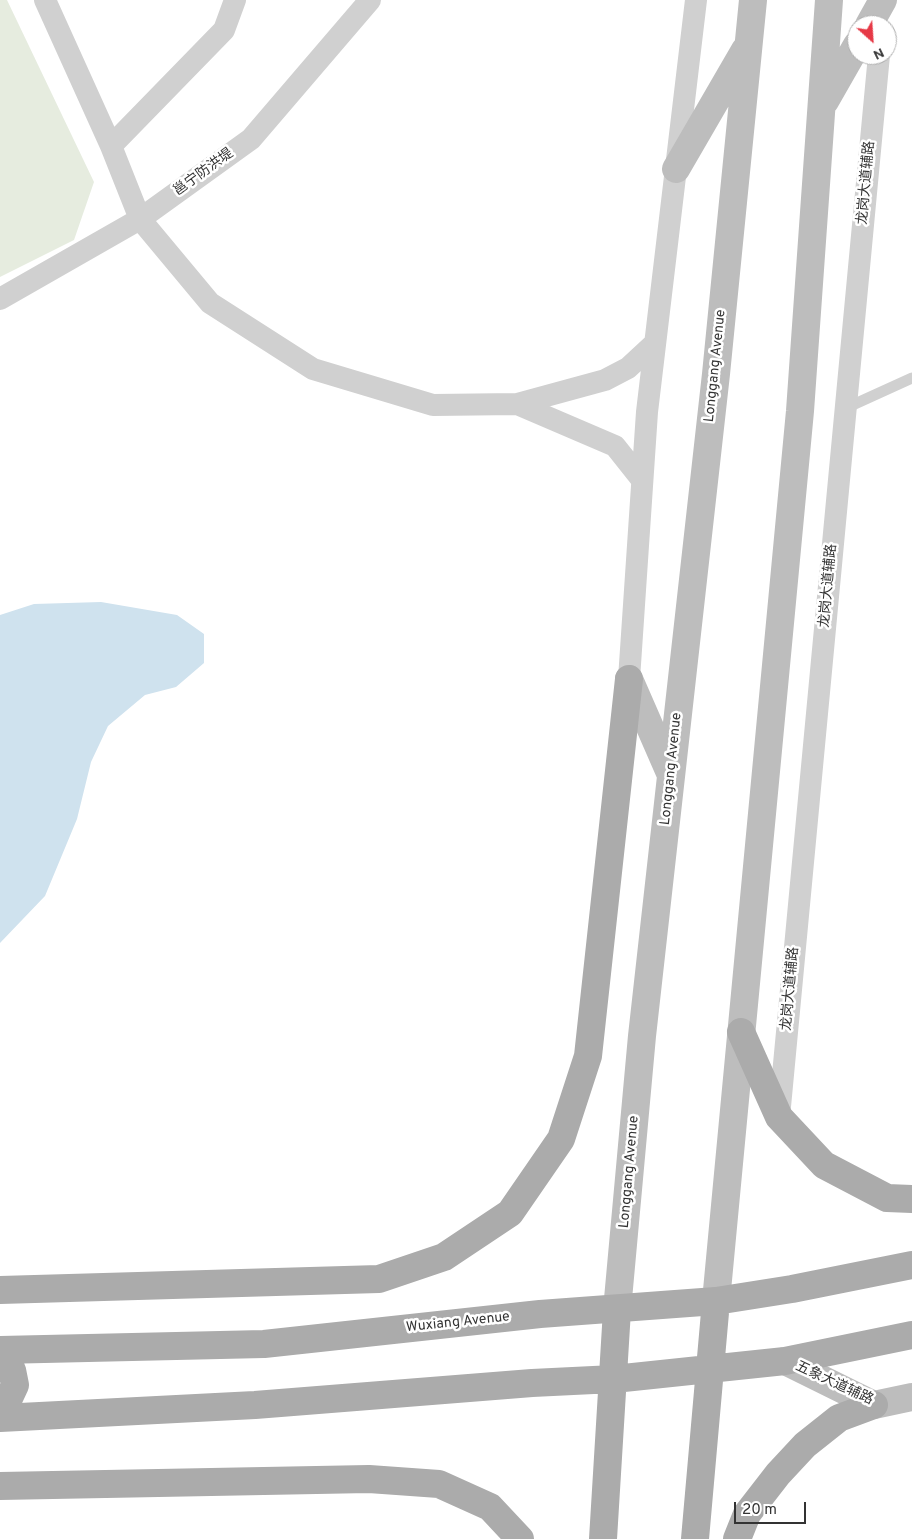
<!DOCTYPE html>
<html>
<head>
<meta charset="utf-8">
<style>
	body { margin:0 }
	#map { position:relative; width:912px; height:1539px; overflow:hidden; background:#fff; font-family:Overpass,sans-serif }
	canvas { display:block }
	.north { position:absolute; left:847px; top:15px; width:50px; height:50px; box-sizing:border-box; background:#fff; border:1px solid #adadad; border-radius:50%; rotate:154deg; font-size:14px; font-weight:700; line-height:20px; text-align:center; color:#333 }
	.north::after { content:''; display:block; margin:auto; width:18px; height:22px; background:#e63946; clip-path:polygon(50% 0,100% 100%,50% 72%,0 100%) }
	.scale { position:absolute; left:734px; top:1502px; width:72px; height:22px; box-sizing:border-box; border:2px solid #333; border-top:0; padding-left:6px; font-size:15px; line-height:18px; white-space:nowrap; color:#333; -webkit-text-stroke:4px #fff; paint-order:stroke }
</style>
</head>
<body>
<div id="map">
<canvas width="912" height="1539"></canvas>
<div class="north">N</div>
<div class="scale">20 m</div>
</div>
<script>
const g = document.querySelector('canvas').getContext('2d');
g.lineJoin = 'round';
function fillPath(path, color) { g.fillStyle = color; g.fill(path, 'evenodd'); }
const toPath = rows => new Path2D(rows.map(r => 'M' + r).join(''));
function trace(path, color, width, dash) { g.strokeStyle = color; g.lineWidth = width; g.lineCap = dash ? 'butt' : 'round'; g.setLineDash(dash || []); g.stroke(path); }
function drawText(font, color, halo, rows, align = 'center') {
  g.font = font + ' Overpass,"Noto Sans SC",sans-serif'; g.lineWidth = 5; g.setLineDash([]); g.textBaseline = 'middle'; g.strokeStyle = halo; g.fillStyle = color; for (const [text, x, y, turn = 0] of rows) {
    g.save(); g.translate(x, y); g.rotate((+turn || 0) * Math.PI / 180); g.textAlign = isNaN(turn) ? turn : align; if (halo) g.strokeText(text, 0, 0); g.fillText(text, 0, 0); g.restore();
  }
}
fillPath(toPath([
	[0,0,7,0,94,182,74,240,0,277]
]), '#e6ecdf');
fillPath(toPath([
	[101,602,177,615,204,634,204,663,176,687,145,695,108,726,91,762,77,819,45,896,0,943,0,615,34,604]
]), '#cfe2ee');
trace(toPath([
	[846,408,912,378]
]), '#d0d0d0', 11);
trace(toPath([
	[45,0,111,146,140,219,210,303,313,369,433,405,517,404],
	[111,146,224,30,235,0],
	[0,299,140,219,251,139,370,0],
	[642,480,615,446,517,404,605,380,628,368,655,343],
	[629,679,647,412,696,0],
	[779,1117,879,55]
]), '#d0d0d0', 22);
trace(toPath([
	[869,25,883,0],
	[825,101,857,45],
	[676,169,745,50],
	[629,679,670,773],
	[716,1301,800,411,829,0],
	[617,1310,642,1036,716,374,753,0],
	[785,1361,874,1405,912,1397]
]), '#bdbdbd', 28);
trace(toPath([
	[741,1032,779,1117,824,1165,887,1198,912,1199],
	[0,1290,379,1279,444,1257,510,1213,561,1139,588,1056,629,679],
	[0,1350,264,1344,540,1314,716,1301,792,1289,912,1265],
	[0,1359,12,1370,15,1385,8,1400,0,1406],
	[0,1418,255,1405,532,1383,614,1379,785,1361,912,1335],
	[0,1486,369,1479,439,1484,490,1507,520,1539],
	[603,1539,617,1310],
	[695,1539,716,1301],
	[737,1539,747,1514,778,1474,805,1445,839,1418,874,1405]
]), '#ababab', 28);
drawText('14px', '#333', '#fff', [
	["邕宁防洪堤",204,173,-36],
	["龙岗大道辅路",867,183,-85],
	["Longgang Avenue",716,366,-84],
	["龙岗大道辅路",829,586,-85],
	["Longgang Avenue",672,769,-84],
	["龙岗大道辅路",791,989,-85],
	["Longgang Avenue",630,1172,-85],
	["Wuxiang Avenue",458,1323,-6],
	["五象大道辅路",834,1384,25]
]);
</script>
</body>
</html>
